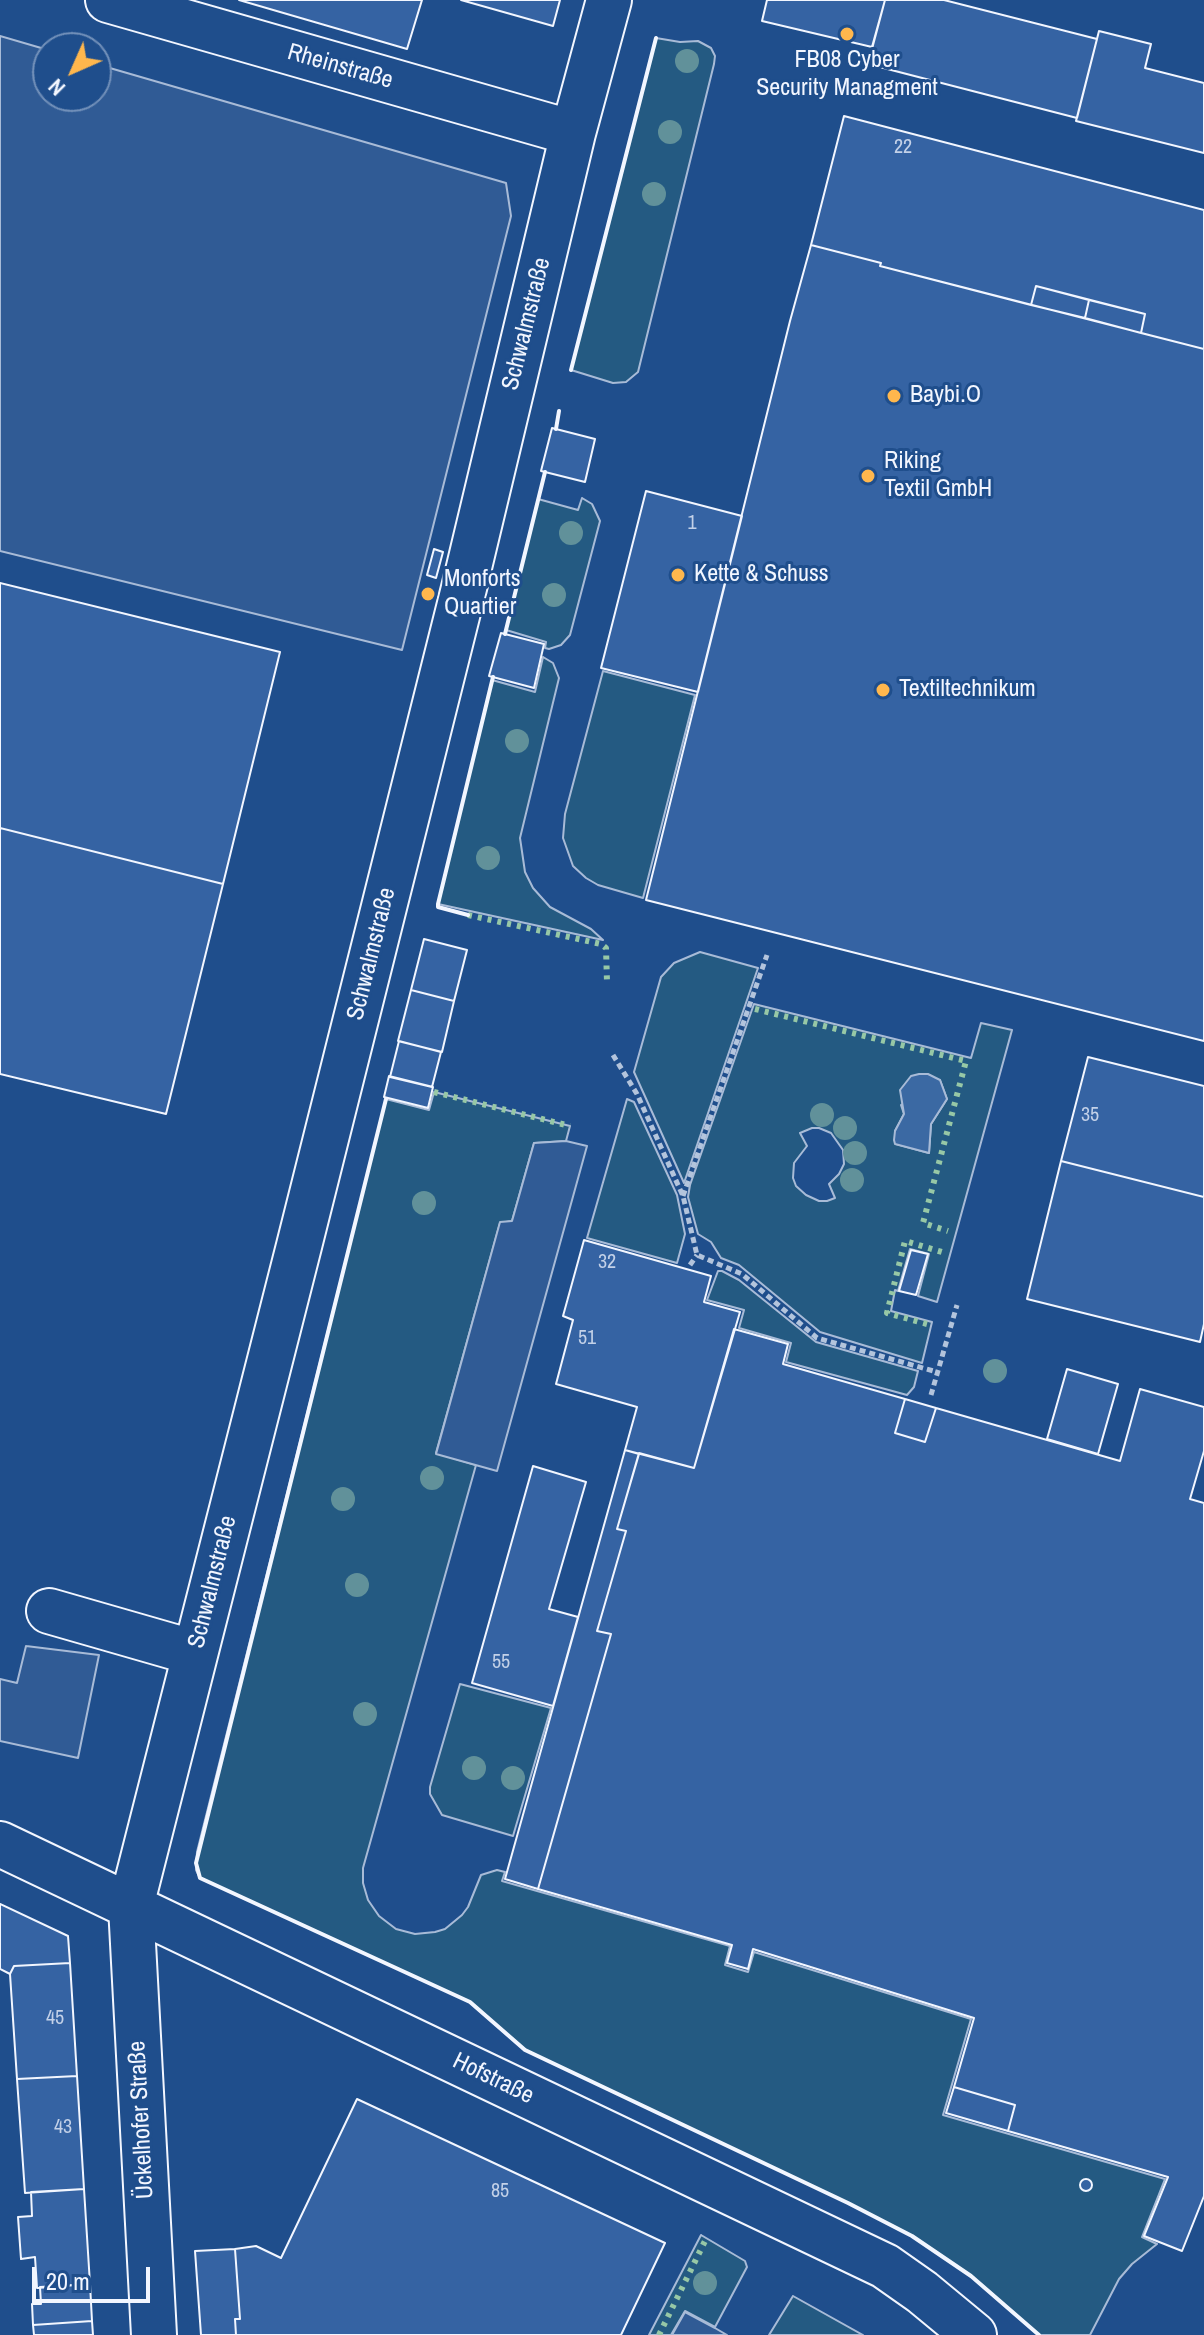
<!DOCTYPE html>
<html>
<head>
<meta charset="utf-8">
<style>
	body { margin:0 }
	#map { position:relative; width:1204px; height:2335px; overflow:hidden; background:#1f4e8c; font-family:"Archivo Narrow",sans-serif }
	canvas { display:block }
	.north { position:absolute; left:32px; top:32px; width:80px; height:80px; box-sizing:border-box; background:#1f4e8c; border:2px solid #7391ba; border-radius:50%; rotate:225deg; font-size:22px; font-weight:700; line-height:32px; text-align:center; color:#f2f6ff }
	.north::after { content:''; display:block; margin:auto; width:28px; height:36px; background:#ffb74d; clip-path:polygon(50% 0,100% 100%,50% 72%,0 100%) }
	.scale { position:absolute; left:32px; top:2267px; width:118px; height:36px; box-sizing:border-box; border:4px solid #f2f6ff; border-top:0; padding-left:10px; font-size:24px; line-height:28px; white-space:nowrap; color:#f2f6ff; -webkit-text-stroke:6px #1f4e8c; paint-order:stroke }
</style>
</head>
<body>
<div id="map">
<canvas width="1204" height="2335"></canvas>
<div class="north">N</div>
<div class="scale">20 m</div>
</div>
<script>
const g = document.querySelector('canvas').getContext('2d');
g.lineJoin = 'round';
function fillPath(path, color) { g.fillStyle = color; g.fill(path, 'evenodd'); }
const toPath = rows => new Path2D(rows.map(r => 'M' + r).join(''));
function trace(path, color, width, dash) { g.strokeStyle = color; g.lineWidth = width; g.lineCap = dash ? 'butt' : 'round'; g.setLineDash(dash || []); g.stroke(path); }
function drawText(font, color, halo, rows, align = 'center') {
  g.font = font + ' "Archivo Narrow",sans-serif'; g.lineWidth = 6; g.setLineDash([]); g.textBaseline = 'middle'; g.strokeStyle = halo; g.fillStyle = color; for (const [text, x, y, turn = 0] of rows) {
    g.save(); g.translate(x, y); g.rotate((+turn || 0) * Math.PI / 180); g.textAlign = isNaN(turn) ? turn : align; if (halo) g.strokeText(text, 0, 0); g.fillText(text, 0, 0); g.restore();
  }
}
const green = toPath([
	[656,38,680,42,698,41,711,48,715,56,714,64,638,372,626,382,613,383,571,370,656,38],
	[582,498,592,504,600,521,570,635,561,645,549,649,545,648,546,642,506,630,538,499,578,510,582,498],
	[543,657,553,663,559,678,520,838,525,872,533,888,550,907,591,929,603,940,438,904,492,680,535,692,543,657],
	[603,671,695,695,643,898,598,885,586,878,573,866,563,838,565,814,603,671],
	[700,952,758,968,684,1183,634,1072,661,977,674,963,700,952],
	[754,1004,971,1058,981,1023,1012,1030,937,1302,918,1296,929,1254,910,1249,898,1291,895,1290,891,1311,932,1322,922,1363,820,1332,739,1265,721,1258,711,1242,698,1234,688,1197,690,1185,754,1004],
	[940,1080,947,1099,931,1124,929,1153,896,1144,895,1131,904,1114,901,1105,940,1080],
	[812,1128,819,1128,831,1133,843,1150,844,1164,839,1174,829,1184,835,1198,827,1201,819,1201,806,1195,796,1186,793,1178,794,1163,807,1146,800,1133,812,1128],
	[434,1092,570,1126,566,1141,534,1143,512,1221,500,1223,436,1453,476,1465,363,1868,363,1883,368,1900,379,1916,396,1929,415,1934,435,1932,445,1929,462,1915,468,1907,481,1875,497,1870,505,1872,502,1881,730,1946,725,1965,748,1972,754,1952,971,2019,943,2115,1165,2179,1142,2237,1157,2244,1132,2264,1119,2279,1090,2335,1039,2335,971,2276,912,2236,848,2203,525,2050,470,2002,200,1878,196,1870,197,1852,386,1099,429,1110,434,1092],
	[627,1099,634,1102,677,1195,685,1234,677,1263,587,1238,627,1099],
	[718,1271,722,1271,739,1280,816,1342,918,1371,914,1387,907,1395,786,1362,791,1343,739,1328,744,1310,707,1300,718,1271],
	[460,1684,551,1708,513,1836,442,1815,430,1794,430,1787,460,1684],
	[701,2235,745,2261,747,2267,715,2327,685,2311,671,2335,649,2335,701,2235],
	[793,2296,863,2335,769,2335,793,2296]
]);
fillPath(green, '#245a82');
trace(green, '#a8bbd7', 2);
const parking = toPath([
	[0,36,48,50,48,96,96,96,96,64,506,183,511,216,402,650,0,551,0,36],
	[566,1141,587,1146,497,1471,436,1454,500,1222,512,1221,534,1143,566,1141],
	[26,1646,99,1655,78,1758,0,1741,0,1679,17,1683,26,1646],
	[685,2312,715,2328,727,2335,672,2335,685,2312]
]);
fillPath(parking, '#305b95');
trace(parking, '#a8bbd7', 2);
const water = toPath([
	[919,1074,928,1074,940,1080,947,1099,931,1124,929,1153,895,1144,894,1140,895,1131,904,1114,900,1090,911,1076,919,1074]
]);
fillPath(water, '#3b69a3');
trace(water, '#a8bbd7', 2);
const building = toPath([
	[239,0,422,0,407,49,239,0],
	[461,0,560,0,553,26,461,0],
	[767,0,885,0,872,47,762,21,767,0],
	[885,0,944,0,1097,39,1077,118,868,64,885,0],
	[1099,31,1151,44,1145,68,1204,83,1204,153,1076,121,1099,31],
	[844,116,1204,210,1204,349,1141,333,1145,314,1036,286,1031,305,880,266,881,263,811,245,844,116],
	[811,245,881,263,880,266,1204,349,1204,1041,646,900,790,321,811,245],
	[1036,286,1089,300,1085,318,1031,305,1036,286],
	[1089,300,1145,314,1141,333,1085,318,1089,300],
	[552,428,595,439,585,482,541,471,552,428],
	[646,491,742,516,698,692,601,668,646,491],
	[434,549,443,552,436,578,427,575,434,549],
	[0,583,280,652,223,884,0,828,0,583],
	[501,633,544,644,534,688,489,676,501,633],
	[0,828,223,884,166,1114,0,1074,0,828],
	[424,939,467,950,454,1001,411,990,424,939],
	[411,990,454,1001,442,1052,398,1041,411,990],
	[399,1041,441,1052,432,1087,390,1077,399,1041],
	[1088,1057,1204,1086,1204,1197,1061,1161,1088,1057],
	[389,1076,433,1087,428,1108,384,1097,389,1076],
	[1061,1161,1204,1197,1204,1324,1200,1342,1027,1299,1061,1161],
	[584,1240,711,1276,704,1302,740,1312,694,1468,625,1450,637,1407,556,1384,573,1320,563,1316,584,1240],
	[911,1250,928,1254,916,1295,899,1291,911,1250],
	[734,1329,788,1344,783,1364,905,1399,895,1433,925,1442,936,1408,1120,1461,1140,1389,1204,1407,1204,1451,1190,1499,1204,1503,1204,2196,1182,2251,1144,2236,1168,2177,1008,2131,1015,2105,954,2087,974,2018,753,1949,748,1969,727,1963,732,1945,538,1889,611,1634,597,1631,626,1531,617,1529,639,1453,694,1468,734,1329],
	[1067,1369,1118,1384,1098,1454,1047,1439,1067,1369],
	[905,1399,936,1408,925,1442,895,1433,905,1399],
	[625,1450,639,1454,617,1529,626,1531,597,1631,611,1634,538,1889,505,1879,625,1450],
	[533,1466,586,1482,549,1609,578,1617,553,1706,472,1683,533,1466],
	[0,1904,68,1936,70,1963,14,1966,10,1974,0,1969,0,1904],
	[70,1963,77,2076,17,2079,10,1974,14,1966,70,1963],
	[77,2076,84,2189,25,2193,17,2079,77,2076],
	[954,2087,1015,2105,1008,2131,946,2113,954,2087],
	[357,2099,665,2243,621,2335,236,2335,235,2319,240,2319,235,2249,256,2246,281,2258,357,2099],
	'1080 2185a6 6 0 1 1 12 0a6 6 0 1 1-12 0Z',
	[84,2189,90,2284,37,2288,35,2257,21,2259,18,2217,32,2216,31,2192,84,2189],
	[235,2249,240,2319,235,2319,236,2335,201,2335,195,2251,235,2249],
	[90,2284,92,2321,33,2325,32,2304,41,2304,40,2287,90,2284],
	[92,2321,93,2335,34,2335,33,2325,92,2321]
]);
fillPath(building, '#3563a3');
trace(building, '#f2f6ff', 2);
const minor = toPath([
	[108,0,573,133],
	[49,1611,195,1653],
	[0,1844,885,2266,922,2292,974,2335],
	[154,2335,131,1906,299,1246,465,584,573,133,609,0]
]);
trace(minor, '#f2f6ff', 48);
trace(toPath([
	[613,1055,637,1094,683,1196,697,1255,742,1274,817,1338,937,1372],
	[683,1196,767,955],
	[690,1265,697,1255],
	[931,1395,957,1305]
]), '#b3c4dc', 5, [6, 4]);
trace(minor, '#1f4e8c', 44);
trace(toPath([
	[468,915,601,944,606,948,607,982],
	[755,1009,966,1061,923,1223,948,1231],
	[434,1092,570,1126],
	[927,1324,887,1313,905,1241,942,1252],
	[659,2335,705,2241]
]), '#97c8a6', 6, [4, 6]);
trace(toPath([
	[571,370,656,38],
	[556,429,559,411],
	[505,634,545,472],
	[468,915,438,907,438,904,493,677],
	[386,1099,196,1863,200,1878,470,2002,525,2050,848,2203,912,2236,971,2276,1039,2335]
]), '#f2f6ff', 4);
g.fillStyle = '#61919a';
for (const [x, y] of [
	[687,61],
	[670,132],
	[654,194],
	[571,533],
	[554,595],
	[517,741],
	[488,858],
	[822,1115],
	[845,1128],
	[855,1153],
	[852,1180],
	[424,1203],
	[995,1371],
	[432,1478],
	[343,1499],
	[357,1585],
	[365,1714],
	[474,1768],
	[513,1778],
	[705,2283]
]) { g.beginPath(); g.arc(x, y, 12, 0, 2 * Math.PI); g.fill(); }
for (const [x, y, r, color] of [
	[847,34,8,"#ffb74d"],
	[894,396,8,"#ffb74d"],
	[868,476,8,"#ffb74d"],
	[678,575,8,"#ffb74d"],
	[428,594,8,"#ffb74d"],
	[883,690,8,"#ffb74d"]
]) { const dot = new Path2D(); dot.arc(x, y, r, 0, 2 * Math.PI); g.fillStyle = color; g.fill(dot); trace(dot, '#1f4e8c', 3); }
drawText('20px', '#c3d1e8', null, [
	["22",903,148],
	["1",692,524],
	["35",1090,1116],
	["32",607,1263],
	["51",587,1339],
	["55",501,1663],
	["45",55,2019],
	["43",63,2128],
	["85",500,2192]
]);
drawText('24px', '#f2f6ff', '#1f4e8c', [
	["FB08 Cyber",847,61,"center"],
	["Security Managment",847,89,"center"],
	["Baybi.O",910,396],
	["Riking",884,462],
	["Textil GmbH",884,490],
	["Kette & Schuss",694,575],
	["Monforts",444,580],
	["Quartier",444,608],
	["Textiltechnikum",899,690]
], 'left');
drawText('24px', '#f2f6ff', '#1f4e8c', [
	["Rheinstraße",340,67,16],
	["Schwalmstraße",527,324,-76],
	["Schwalmstraße",372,954,-76],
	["Schwalmstraße",213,1582,-76],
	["Hofstraße",493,2079,26],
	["Ückelhofer Straße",142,2120,-93]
]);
</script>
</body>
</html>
